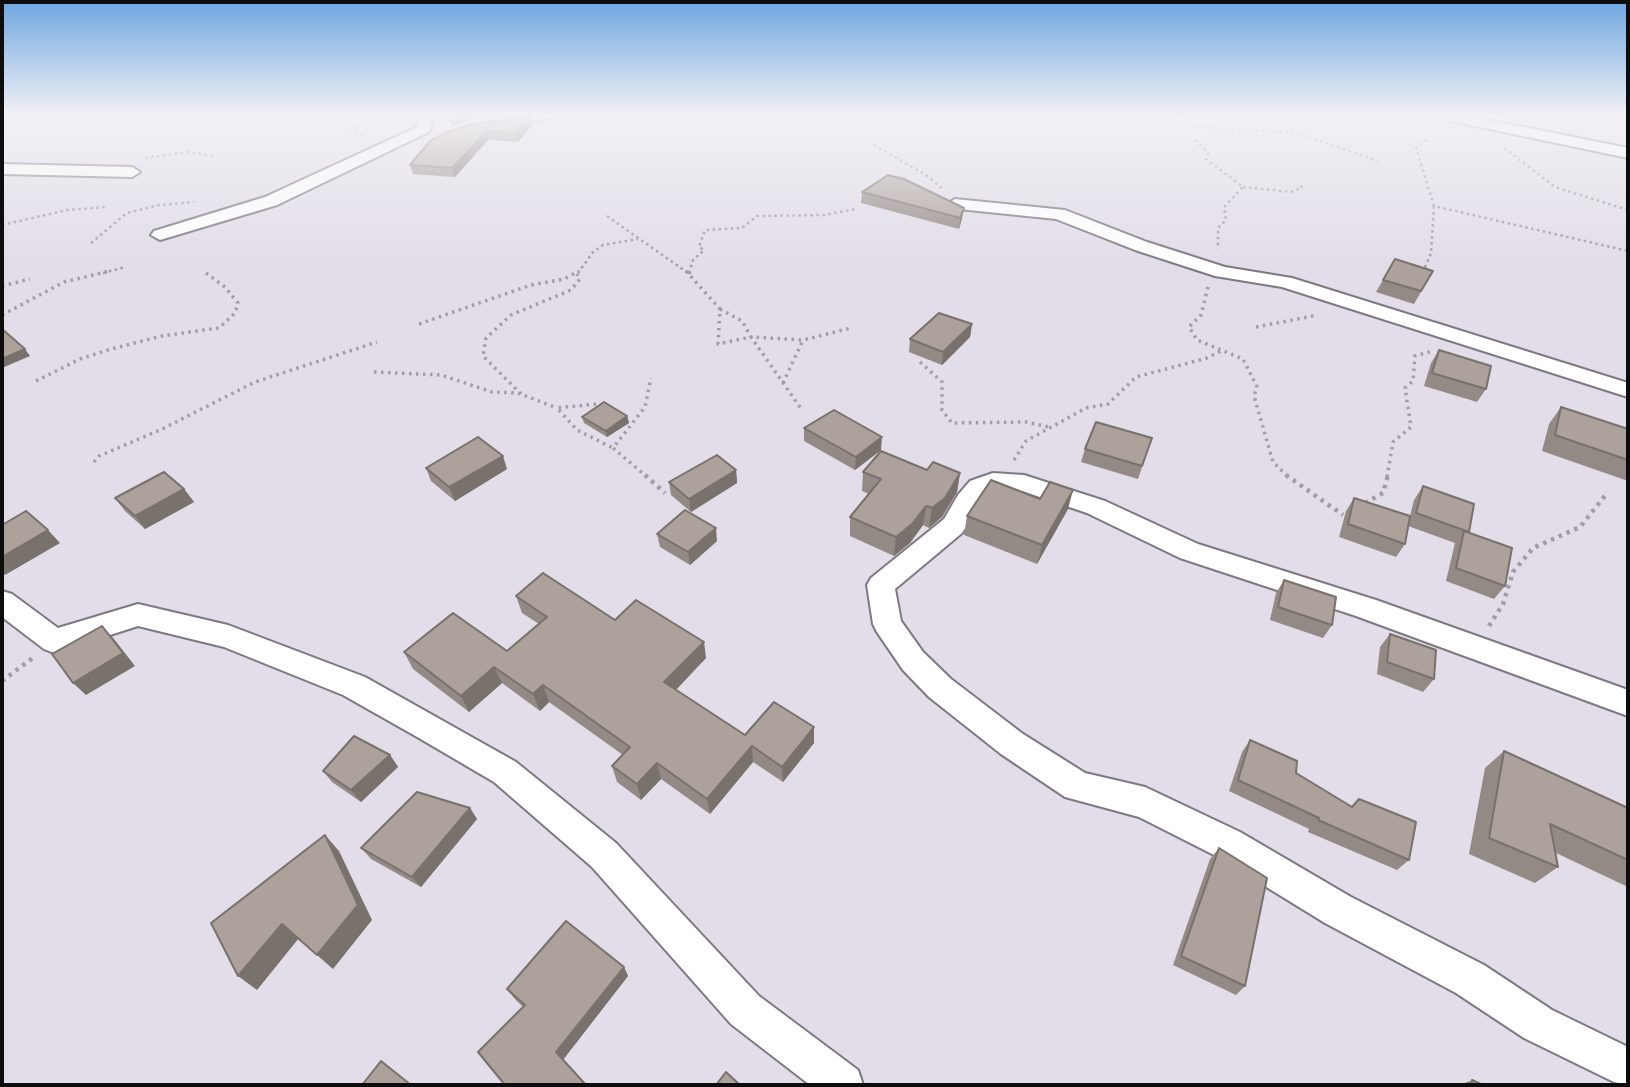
<!DOCTYPE html>
<html>
<head>
<meta charset="utf-8">
<style>
	body { margin:0 }
	#map { position:relative; width:1630px; height:1087px; overflow:hidden; background:#e2dde8; font-family:"IBM Plex Sans",sans-serif }
	canvas { display:block }
	.frame { position:absolute; inset:0; border:4px solid #0d0c0f; pointer-events:none }
</style>
</head>
<body>
<div id="map">
<canvas width="1630" height="1087"></canvas>
<div class="frame"></div>
</div>
<script>
const g = document.querySelector('canvas').getContext('2d');
g.lineJoin = 'round';
const toPath = rows => new Path2D(rows.map(r => 'M' + r).join(''));
function trace(path, color, width, dash) { g.strokeStyle = color; g.lineWidth = width; g.lineCap = dash ? 'butt' : 'round'; g.setLineDash(dash || []); g.stroke(path); }
function fillPath(path, color) { g.fillStyle = color; g.fill(path, 'evenodd'); }
const minor = toPath([
	[420,114,434,114,429,132,277,205,160,240,151,235,154,231,265,197,417,127,420,114],
	[522,114,559,114,552,118,498,126,491,122,493,119,522,114],
	[1430,114,1459,114,1628,148,1628,158,1437,118,1430,114],
	[1613,114,1628,114,1628,122,1615,117,1613,114],
	[2,164,132,167,140,172,132,177,2,174,2,164],
	[955,199,1065,210,1147,242,1225,267,1292,278,1628,383,1628,397,1282,287,1215,276,1135,250,1056,219,949,208,947,204,955,199],
	[993,473,1024,475,1105,501,1198,544,1376,600,1628,690,1628,716,1356,616,1180,558,1087,513,1022,491,996,490,988,493,962,533,895,589,901,621,923,652,951,679,1023,734,1085,773,1145,787,1240,832,1351,897,1484,965,1552,1010,1628,1047,1628,1085,1614,1082,1524,1038,1456,993,1325,923,1216,856,1139,817,1065,797,1001,754,929,697,903,670,877,632,873,624,867,585,871,578,944,519,958,495,970,481,993,473],
	[2,591,12,594,58,628,138,604,228,625,365,677,516,762,616,843,759,996,858,1070,863,1085,810,1085,731,1024,592,867,494,782,419,738,343,695,224,647,138,626,54,653,44,649,2,617,2,591]
]);
trace(minor, '#7d7882', 4);
trace(toPath([
	[1162,114,1192,126,1296,133,1378,161],
	[1588,114,1600,118],
	[363,136,351,130,372,114],
	[1195,140,1208,153,1206,159,1243,187,1224,207,1226,220,1218,228,1218,249],
	[1427,140,1416,148,1434,206,1628,251],
	[874,145,926,175,944,190],
	[1504,148,1555,187,1628,210],
	[145,158,188,152,214,156],
	[1243,187,1291,192,1302,187,1298,185],
	[607,216,688,273],
	[2,225,67,210,106,207],
	[91,243,127,213,159,205,194,202],
	[1421,271,1424,270,1431,253,1434,206],
	[103,273,125,267],
	[578,273,593,252,603,245,638,239],
	[689,273,693,260,704,250,699,247,705,230,742,228,757,216,824,215,856,209]
]), '#a19da5', 2.5, [2.5, 3.5]);
trace(toPath([
	[686,271,720,309,718,344,751,337,802,410],
	[689,274,690,271],
	[2,286,30,279],
	[1208,287,1201,315,1189,327,1197,340,1243,359,1257,387,1254,396,1273,462,1288,477],
	[720,309,742,321,751,337,803,340,851,328],
	[2,315,64,282,110,271],
	[419,324,531,285,564,279,579,271],
	[1256,327,1318,315],
	[920,362,942,382,942,410,952,423,1026,422,1049,427],
	[374,372,441,375,492,392,518,393,557,408],
	[36,381,80,359,111,349,162,336,219,328,235,313,238,303,225,287,206,273],
	[783,383,803,340],
	[521,394,483,356,486,338,511,315,571,290,580,279,577,274],
	[596,404,557,408,577,430,613,448],
	[1014,460,1026,441,1086,408,1108,404,1136,377,1207,358,1221,351],
	[94,462,99,456,160,430,255,382,377,342],
	[647,477,613,448,645,407,651,378],
	[1387,477,1393,442,1411,427,1405,388,1413,381,1415,356,1433,351]
]), '#a19da5', 3.5, [2.5, 4.5]);
trace(toPath([
	[645,475,665,493],
	[1286,475,1343,515],
	[1365,503,1383,493,1388,475],
	[1489,626,1503,604,1513,572,1533,548,1580,527,1608,492],
	[2,681,34,657]
]), '#a19da5', 4.5, [3.5, 5]);
fillPath(minor, '#fff');
fillPath(toPath([
	[534,123,518,142,488,140,455,177,413,174,410,165,473,124],
	[862,192,964,208,962,219,959,229,861,203],
	[1433,271,1414,304,1376,292,1383,280],
	[972,324,970,337,942,365,909,352,910,339],
	[1439,350,1486,389,1477,402,1424,386,1431,363],
	[1561,407,1628,429,1628,481,1542,451,1549,424],
	[627,416,629,423,607,437,584,423,582,417],
	[804,428,881,450,855,470,804,441],
	[1152,438,1138,479,1081,462,1085,449],
	[426,468,507,469,455,501,431,481],
	[736,470,737,483,691,512,671,495,669,482],
	[927,470,960,473,957,492,942,517,929,528,923,525,910,543,894,556,850,536,850,517,869,494,862,491,863,472],
	[1423,486,1468,532,1505,586,1494,599,1446,581,1455,543,1408,526,1405,544,1396,557,1339,537,1346,511,1354,498,1410,516,1414,500],
	[184,489,194,502,145,529,125,511,115,498],
	[1068,509,1037,564,964,535,967,516],
	[657,534,717,541,690,565,660,547],
	[1284,580,1332,625,1323,638,1270,620,1276,593],
	[516,596,615,620,706,658,676,690,745,735,814,743,783,782,753,762,710,814,661,779,641,800,617,782,612,766,623,755,549,702,540,711,502,683,469,712,413,669,404,652,507,651,539,624,522,613],
	[1390,634,1434,679,1423,692,1377,674,1380,647],
	[1250,740,1296,773,1352,807,1359,799,1409,860,1397,870,1308,832,1309,829,1229,791,1242,752],
	[1504,751,1628,808,1628,887,1556,853,1558,867,1535,883,1469,854,1485,768],
	[390,755,398,767,361,802,332,782,323,771],
	[470,808,477,819,421,887,371,859,361,848],
	[1219,848,1245,986,1236,995,1173,965,1210,859],
	[624,967,628,976,563,1059,523,1007,514,998,507,989],
	[1472,1080,1483,1085,1460,1085]
]), '#948a85');
fillPath(toPath([
	[470,114,505,114,473,119,452,126,450,121],
	[532,115,534,123,518,142,516,133],
	[486,132,488,140,455,177,452,168],
	[964,208,962,219,959,229,960,218],
	[972,324,970,337,942,365,943,352],
	[25,349,30,356,2,368,2,359],
	[627,416,629,423,607,437,606,431],
	[882,437,881,450,855,470,856,457],
	[503,456,507,469,455,501,449,487],
	[736,470,737,483,691,512,689,499],
	[960,473,957,492,942,517,929,528,932,508],
	[184,489,194,502,145,529,135,516],
	[1073,490,1068,509,1037,564,1042,545],
	[926,506,923,525,910,543,894,556,896,537],
	[716,528,717,541,690,565,688,552],
	[48,530,60,543,5,575,2,571,2,557],
	[102,626,114,639,135,666,86,695,73,683],
	[704,642,706,658,668,698,664,682],
	[494,667,502,683,469,712,461,696],
	[543,685,549,702,540,711,533,694],
	[814,727,814,743,783,782,782,767],
	[752,746,753,762,710,814,707,799],
	[390,755,398,767,361,802,351,790],
	[657,763,661,779,641,800,637,784],
	[470,808,477,819,421,887,412,877],
	[325,835,339,851,372,920,333,969,317,955],
	[282,924,299,938,257,990,238,976],
	[624,967,628,976,563,1060,556,1052]
]), '#78716c');
const building = toPath([
	[456,114,470,114,450,121,456,114],
	[532,115,516,133,486,132,452,168,410,165,430,141,449,131,473,124,532,115],
	[888,175,904,179,964,208,960,218,862,192,888,175],
	[1395,259,1433,271,1421,291,1383,280,1395,259],
	[939,313,972,324,943,352,910,339,939,313],
	[2,329,25,349,2,359,2,329],
	[1439,350,1491,366,1486,389,1432,373,1439,350],
	[604,402,627,416,606,431,582,417,604,402],
	[1561,407,1628,429,1628,460,1555,435,1561,407],
	[834,410,882,437,856,457,804,428,834,410],
	[1096,422,1152,438,1142,466,1085,449,1096,422],
	[478,437,503,456,449,487,426,468,478,437],
	[881,451,927,470,933,462,960,473,945,498,932,508,926,506,912,524,896,537,850,517,881,479,863,472,881,451],
	[717,455,736,470,689,499,669,482,717,455],
	[164,472,184,489,135,516,115,498,164,472],
	[991,480,1040,499,1050,482,1073,490,1042,545,967,516,991,480],
	[1423,486,1474,504,1469,532,1416,513,1423,486],
	[1354,498,1410,516,1405,544,1348,524,1354,498],
	[685,510,716,528,688,552,657,534,685,510],
	[26,511,48,530,2,557,2,525,26,511],
	[1464,531,1512,548,1505,586,1456,568,1464,531],
	[543,573,615,620,636,600,704,642,664,682,745,735,774,702,814,727,782,767,752,746,707,799,657,763,637,784,612,766,630,747,543,685,533,694,494,667,461,696,404,652,453,613,507,651,547,617,516,596,543,573],
	[1284,580,1336,597,1332,625,1278,607,1284,580],
	[102,626,123,653,73,683,52,654,102,626],
	[1390,634,1436,650,1434,679,1387,662,1390,634],
	[354,736,390,755,351,790,323,771,354,736],
	[1250,740,1297,761,1296,773,1352,807,1359,799,1416,822,1409,860,1318,820,1319,818,1238,780,1250,740],
	[1504,751,1628,808,1628,860,1550,824,1558,867,1489,838,1504,751],
	[417,792,470,808,412,877,361,848,417,792],
	[325,835,358,905,317,955,282,924,238,976,211,923,325,835],
	[1219,848,1267,878,1245,986,1181,956,1219,848],
	[566,921,624,967,556,1052,586,1085,505,1085,478,1052,525,1005,507,989,566,921],
	[381,1061,411,1085,362,1085,381,1061],
	[726,1072,740,1085,716,1085,726,1072],
	[1472,1080,1483,1085,1472,1085,1472,1080]
]);
fillPath(building, '#aca19b');
trace(building, '#78716c', 2);
const sky = g.createLinearGradient(0, 0, 0, 266);
sky.addColorStop(0, '#6ea6e0');
sky.addColorStop(0.43, '#f2f0f5');
sky.addColorStop(1, '#f2f0f500');
g.fillStyle = sky;
g.fillRect(0, 0, 1630, 266);
</script>
</body>
</html>
